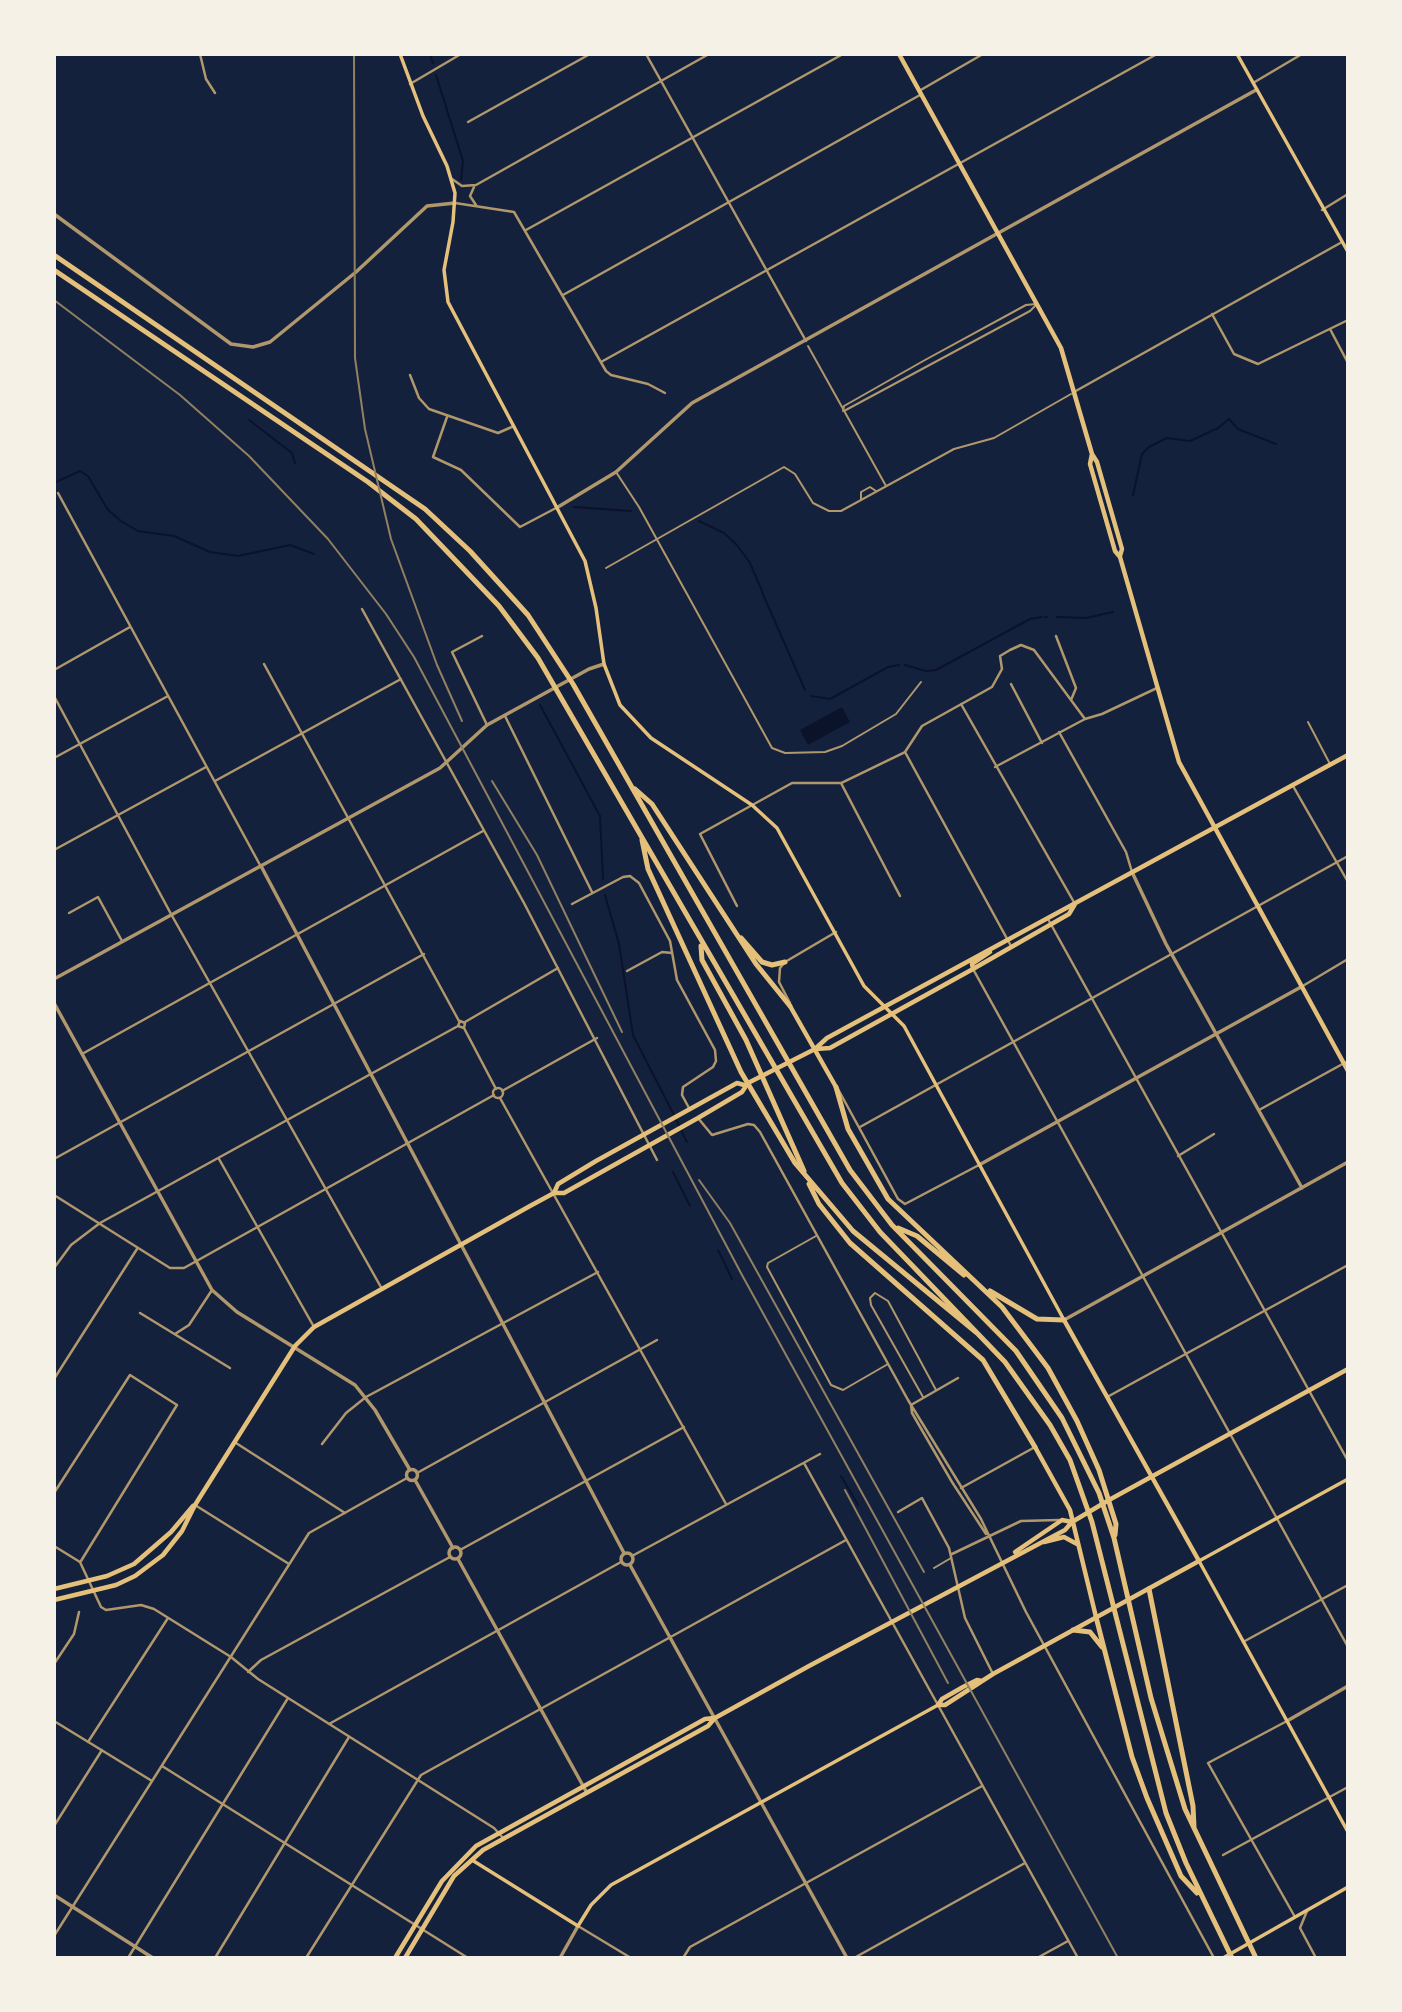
<!DOCTYPE html>
<html>
<head>
<meta charset="utf-8">
<style>
	body { margin:0 }
	#map { position:relative; width:1402px; height:2012px; overflow:hidden; background:#14213d; font-family:"PT Sans",sans-serif }
	canvas { display:block }
	.frame { position:absolute; inset:0; border:56px solid #f6f1e7; pointer-events:none }
</style>
</head>
<body>
<div id="map">
<canvas width="1402" height="2012"></canvas>
<div class="frame"></div>
</div>
<script>
const g = document.querySelector('canvas').getContext('2d');
g.lineJoin = 'round';
function fillPath(path, color) { g.fillStyle = color; g.fill(path, 'evenodd'); }
const toPath = rows => new Path2D(rows.map(r => 'M' + r).join(''));
function trace(path, color, width, dash) { g.strokeStyle = color; g.lineWidth = width; g.lineCap = dash ? 'butt' : 'round'; g.setLineDash(dash || []); g.stroke(path); }
fillPath(toPath([
	[842,707,850,722,808,745,800,730]
]), '#0b132b');
trace(toPath([
	[430,54,433,63],
	[436,75,463,161,461,180],
	[249,420,292,453,295,463],
	[54,483,80,471,88,476,108,510,121,521,138,531,174,536,210,552,238,556,290,545,314,554],
	[1133,495,1142,454,1149,447,1167,438,1190,441,1218,428,1229,419,1238,429,1276,444],
	[574,507,631,511],
	[699,521,724,533,736,544,750,563,762,591],
	[762,592,805,690],
	[1045,617,1047,617],
	[1057,617,1086,618,1113,612],
	[905,665,926,671,936,670,1030,619,1042,617],
	[811,696,830,699,888,667,899,665],
	[540,705,600,816,603,879],
	[605,895,619,944,633,1035,679,1125],
	[681,1130,687,1142],
	[673,1172,690,1206],
	[718,1250,732,1279],
	[841,1476,858,1505]
]), '#0b132b', 2);
trace(toPath([
	[808,346,886,486],
	[843,411,844,406,925,360,1026,305,1036,304],
	[844,411,1030,311,1037,304],
	[616,472,639,507,772,748,785,753,825,752,842,746,896,714,921,682],
	[861,499,861,492,870,487,876,491],
	[606,568,784,467,795,474,813,503,829,511,841,511,954,449,994,438,1071,394],
	[1308,722,1330,764],
	[816,1236,768,1263,767,1267,831,1385,843,1390,888,1364],
	[923,1397,871,1305,870,1298,875,1293,888,1301,936,1390],
	[934,1568,951,1558]
]), '#b1986c', 2);
trace(toPath([
	[200,54,206,79,215,93],
	[646,54,806,341],
	[1253,83,1302,54],
	[410,84,461,54],
	[919,91,983,54],
	[468,122,590,54],
	[452,179,462,186,476,185,709,54],
	[474,187,470,196,476,205],
	[455,203,514,212,606,371,611,375,648,384,665,393],
	[1322,210,1348,194],
	[526,230,843,54],
	[563,295,920,95],
	[1212,314,1234,354,1258,364,1348,320],
	[1330,329,1348,363],
	[601,362,1157,54],
	[410,375,419,398,429,409,498,433,514,426],
	[1074,392,1342,242],
	[447,417,433,457,461,470,520,527,556,508],
	[58,493,260,865],
	[362,609,524,903,657,1160],
	[482,636,452,652,487,725],
	[1056,636,1076,688,1071,700],
	[264,664,459,1021],
	[54,670,130,627],
	[1011,684,1042,743],
	[54,696,171,914,382,1289],
	[961,704,1075,904],
	[505,716,592,892],
	[1059,732,1126,852,1132,872],
	[905,752,1011,946],
	[54,758,168,696],
	[995,767,1085,719,1102,714,1157,688],
	[215,781,401,679],
	[841,783,900,896],
	[1293,786,1348,882],
	[54,850,206,767],
	[572,904,623,877,630,876,639,883,670,941,677,980,715,1050,716,1061,713,1067,683,1087,682,1095,689,1108],
	[737,906,700,834,792,783,841,783,905,752,922,726,992,687,1002,669,1000,656,1010,650,1021,645,1034,650,1085,719],
	[69,913,98,897,122,941],
	[1048,919,1348,1461],
	[973,969,1348,1647],
	[627,971,662,952,672,953],
	[1301,987,1348,959],
	[790,1003,779,982,780,968,785,962,836,932],
	[465,1022,558,968],
	[464,1028,496,1089],
	[82,1054,483,831],
	'493 1093a5 5 0 1 1 10 0a5 5 0 1 1-10 0Z',
	[838,1089,898,1199,905,1204,979,1165],
	[502,1091,597,1038],
	[500,1098,726,1504],
	[1259,1110,1348,1061],
	[698,1118,712,1135,748,1124,754,1125,760,1132,908,1400,981,1519,1026,1612,1214,1958],
	[860,1127,1348,856],
	[1178,1156,1214,1134],
	[54,1159,424,954],
	[219,1159,314,1327],
	[54,1195,170,1268,184,1268,494,1095],
	[54,1268,71,1245,100,1223,458,1026,460,1021,465,1023,464,1028,458,1026],
	[140,1313,230,1368],
	[175,1334,189,1325,212,1290],
	[54,1379,137,1249],
	[1109,1396,1348,1265],
	[911,1405,912,1413,952,1482,986,1534],
	[911,1405,958,1378],
	[236,1443,345,1513],
	[322,1444,346,1413,366,1397,598,1272],
	[804,1463,1078,1958],
	[417,1473,657,1340],
	[961,1488,1035,1447],
	[54,1493,130,1375,177,1405,81,1561],
	[195,1505,289,1564],
	[898,1512,922,1498,949,1548,965,1618,993,1674],
	[54,1546,80,1562,101,1607,106,1610,141,1605,154,1609,231,1657,258,1679,494,1828,504,1839],
	[460,1550,684,1427],
	[952,1554,1021,1521,1059,1520],
	[632,1556,820,1454],
	[1243,1642,1348,1585],
	[54,1664,74,1634,79,1612],
	[248,1672,261,1660,450,1557],
	[54,1721,152,1781],
	[1287,1721,1208,1763,1295,1917],
	[329,1724,621,1562],
	[88,1742,168,1618],
	[162,1766,468,1958],
	[54,1826,102,1750],
	[1223,1855,1348,1787],
	[1307,1911,1300,1928,1316,1958],
	[578,1926,631,1958],
	[54,1936,309,1533,407,1478],
	[128,1958,288,1698],
	[215,1958,349,1737],
	[306,1958,421,1775,846,1540],
	[683,1958,690,1947,982,1786],
	[854,1958,1025,1863],
	[1037,1958,1068,1941]
]), '#b1986c', 2.5);
trace(toPath([
	[54,214,231,344,253,347,270,342,356,272,427,206,455,203],
	[558,507,616,472,692,403,1256,90],
	[261,866,624,1553],
	[1132,872,1166,944,1302,1188],
	[54,979,440,768,487,725,589,669,604,664],
	[54,1003,212,1290,237,1312,355,1385,375,1410,410,1470],
	[979,1165,1301,987],
	[1064,1320,1348,1162],
	'406.5 1475a5.5 5.5 0 1 1 11 0a5.5 5.5 0 1 1-11 0Z',
	[415,1480,453,1548],
	'449 1553a6 6 0 1 1 12 0a6 6 0 1 1-12 0Z',
	'621 1559a6 6 0 1 1 12 0a6 6 0 1 1-12 0Z',
	[458,1559,587,1793],
	[630,1565,847,1958],
	[1287,1721,1348,1686],
	[54,1895,153,1958],
	[560,1958,578,1926]
]), '#b1986c', 3.5);
trace(toPath([
	[400,54,423,116,447,166,455,193,453,222,444,270,448,302,585,561,596,608,604,664,620,705,651,738,752,805,777,828,864,986,904,1026,1064,1320],
	[1237,54,1348,252],
	[1348,1479,1199,1561,1348,1832],
	[472,1860,578,1926,591,1905,611,1885,938,1705],
	[1223,1958,1348,1887]
]), '#e5c07b', 3.5);
trace(toPath([
	[899,54,1061,348,1092,454,1097,462,1122,549,1120,556],
	[1092,454,1090,464,1115,551,1120,557,1179,762,1348,1071],
	[973,969,972,964,990,952],
	[790,1006,836,1087],
	[816,1049,830,1048,973,969,1069,914,1075,904],
	[554,1193,558,1184,596,1161,737,1083,744,1085],
	[1035,1447,1070,1510,1096,1617],
	[1044,1542,1064,1537,1077,1544],
	[1015,1552,1062,1520,1072,1522],
	[54,1589,107,1576,134,1564,171,1532,193,1506],
	[54,1600,116,1585,135,1576,163,1555,182,1531,195,1505,295,1346,314,1327,530,1206,554,1193,564,1193,698,1118,742,1092,748,1083,815,1049,827,1038,1348,755],
	[938,1705,945,1705,993,1674,1199,1561,1064,1320],
	[938,1705,942,1699,963,1687,977,1680,982,1681],
	[395,1958,442,1881,476,1846,705,1719,714,1718],
	[405,1958,454,1876,483,1850,708,1726,715,1718,809,1666,1065,1530,1072,1522,1109,1500,1348,1369]
]), '#e5c07b', 4.5);
trace(toPath([
	[54,255,425,509,470,551,528,615,573,684,850,1170,892,1225,1016,1351,1062,1418,1099,1493,1114,1538,1151,1698,1185,1809,1256,1958],
	[54,270,368,482,416,519,499,606,538,658,842,1183,880,1232,1005,1362,1050,1425,1070,1460,1092,1522,1166,1813,1186,1863,1232,1958],
	[635,789,652,804,756,964,790,1006],
	[642,840,648,869,741,1072,795,1163,853,1231,977,1333],
	[741,938,762,962,772,965,785,962],
	[701,946,702,960,746,1040,804,1171],
	[836,1087,848,1129,888,1199,1002,1307,1048,1368,1077,1421,1099,1470,1116,1524,1115,1535],
	[809,1184,819,1204,850,1243,983,1360,1035,1447],
	[898,1228,917,1236,964,1275],
	[990,1291,1037,1319,1064,1320],
	[1149,1589,1193,1806,1194,1827],
	[1096,1617,1132,1757,1147,1798,1181,1876,1197,1893],
	[1073,1630,1090,1632,1102,1647]
]), '#e5c07b', 5);
trace(toPath([
	[354,54,355,358,365,429,391,539,437,665,462,721],
	[54,300,180,395,249,456,328,539,386,614,414,657,742,1275,1118,1958],
	[492,781,537,855,622,1032],
	[699,1180,730,1223,924,1572],
	[845,1490,948,1683]
]), '#918062', 2);
</script>
</body>
</html>
